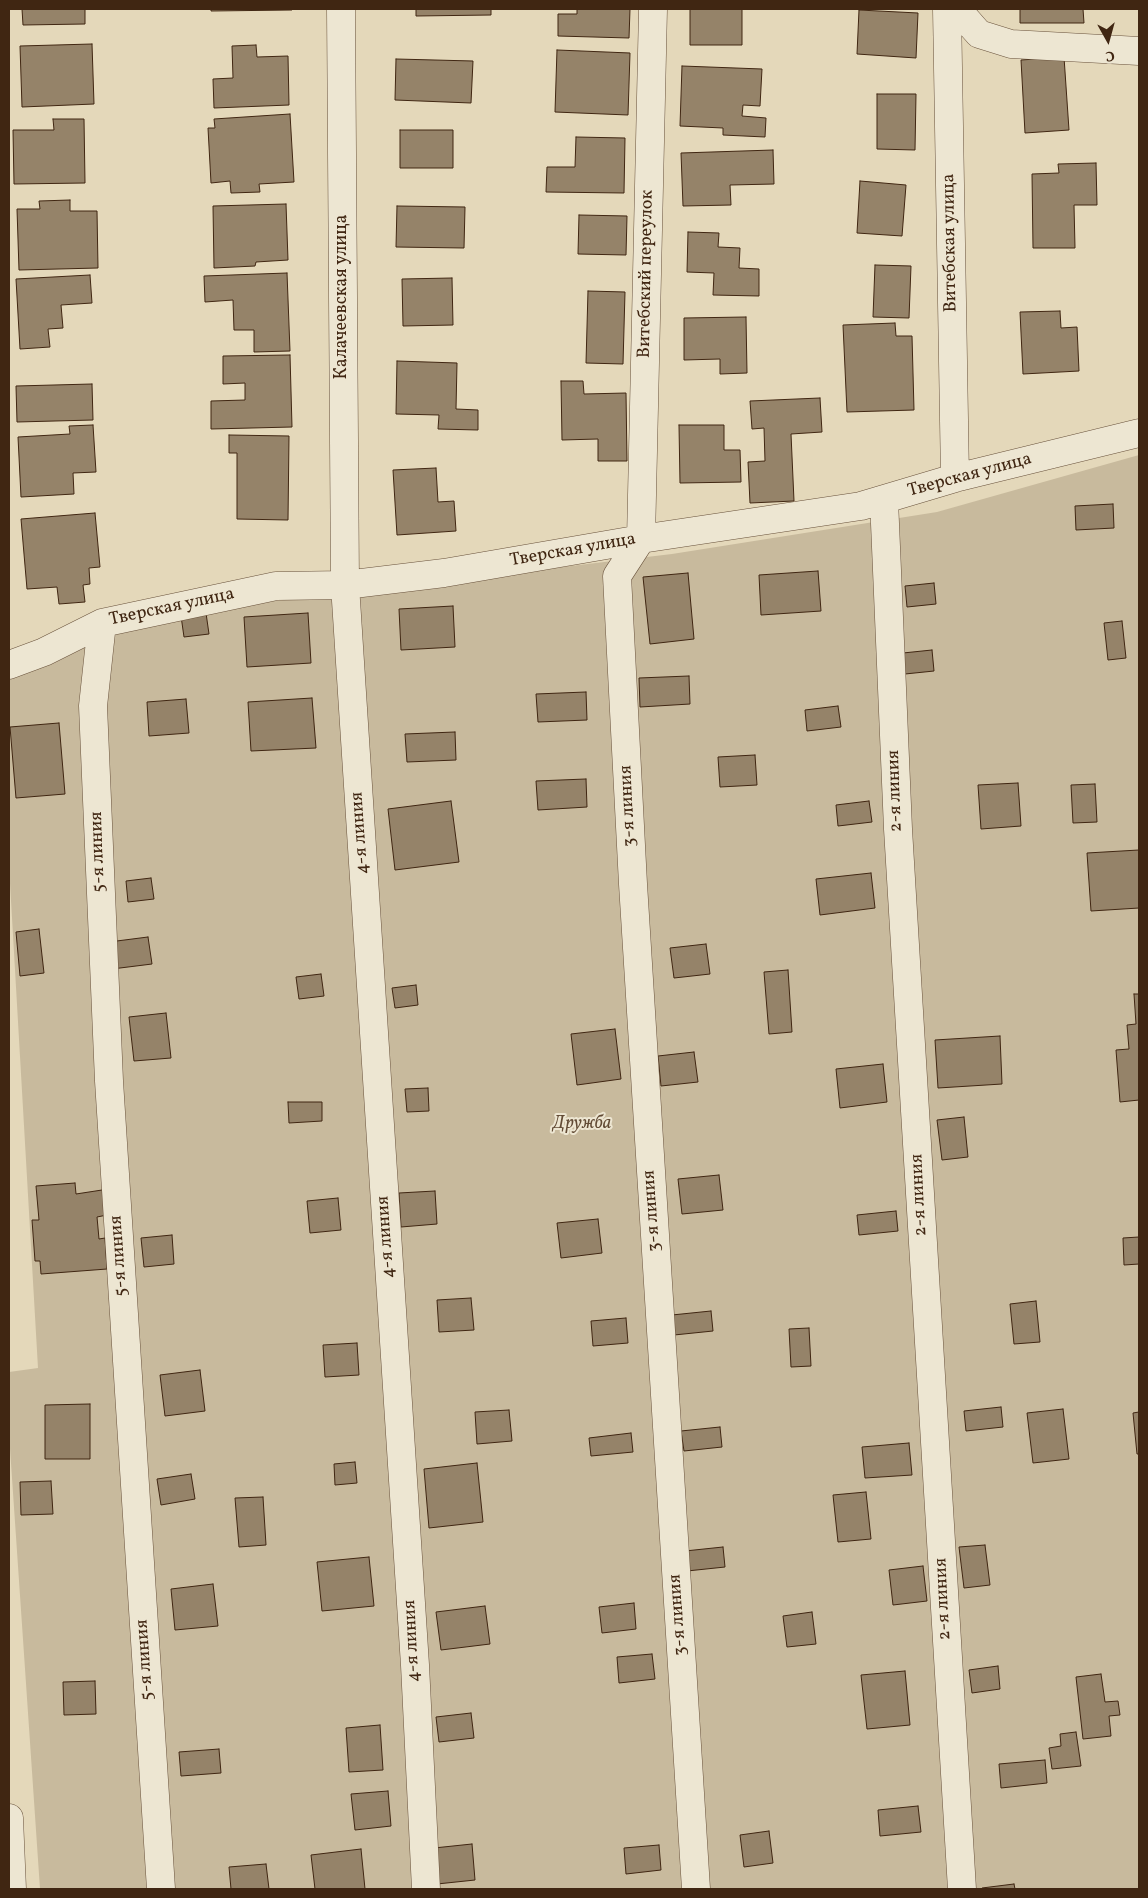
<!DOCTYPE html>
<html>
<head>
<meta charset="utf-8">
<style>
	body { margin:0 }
	#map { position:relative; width:1148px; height:1898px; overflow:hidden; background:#e4d8ba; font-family:Vollkorn,serif }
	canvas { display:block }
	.frame { position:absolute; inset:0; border:10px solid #402612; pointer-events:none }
	.north { position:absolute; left:1083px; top:15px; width:50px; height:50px; -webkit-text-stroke:4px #ede6d2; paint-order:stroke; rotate:173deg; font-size:14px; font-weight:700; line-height:20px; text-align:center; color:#402612 }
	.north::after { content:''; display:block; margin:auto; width:18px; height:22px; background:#402612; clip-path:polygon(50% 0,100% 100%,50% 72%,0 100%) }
</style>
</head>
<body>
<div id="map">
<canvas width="1148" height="1898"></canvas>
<div class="frame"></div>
<div class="north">С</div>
</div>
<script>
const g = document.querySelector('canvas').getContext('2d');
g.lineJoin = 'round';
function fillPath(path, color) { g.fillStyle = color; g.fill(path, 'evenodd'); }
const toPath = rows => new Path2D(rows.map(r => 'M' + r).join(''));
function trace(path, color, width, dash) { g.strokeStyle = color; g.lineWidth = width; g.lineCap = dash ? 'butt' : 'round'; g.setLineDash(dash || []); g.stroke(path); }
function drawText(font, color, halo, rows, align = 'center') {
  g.font = font + ' Vollkorn,serif'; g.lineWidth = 4; g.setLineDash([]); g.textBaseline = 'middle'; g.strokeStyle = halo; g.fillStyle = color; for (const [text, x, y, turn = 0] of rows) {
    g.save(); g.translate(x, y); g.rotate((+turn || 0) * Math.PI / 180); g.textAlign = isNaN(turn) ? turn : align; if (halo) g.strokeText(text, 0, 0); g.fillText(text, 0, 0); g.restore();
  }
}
fillPath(toPath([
	[1139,455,1139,1889,40,1889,9,1434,9,1372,38,1368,9,866,9,680,89,623,672,554,937,512]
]), '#c8ba9d');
const building = toPath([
	[22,9,85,9,85,24,23,25,22,9],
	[211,9,292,9,292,10,211,11,211,9],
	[416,9,491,9,491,15,416,16,416,9],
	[577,9,630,9,629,38,558,36,558,14,577,14,577,9],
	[690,9,742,9,742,45,690,45,690,9],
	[1020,9,1083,9,1084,23,1020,23,1020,9],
	[859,10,918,13,916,58,857,54,859,10],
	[92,44,94,104,22,107,20,46,92,44],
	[256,45,257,57,288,56,289,105,214,108,213,79,233,78,232,46,256,45],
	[557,50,630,53,628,115,555,112,557,50],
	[1064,57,1069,130,1025,133,1021,60,1064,57],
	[396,59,473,61,471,103,395,100,396,59],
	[682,66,762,69,760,106,743,105,742,116,766,118,765,137,723,135,723,128,680,126,682,66],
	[877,94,916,94,915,150,877,149,877,94],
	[290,114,294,182,259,184,260,192,231,193,230,181,211,183,208,128,215,128,214,119,290,114],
	[53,119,84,119,85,183,14,184,13,130,54,130,53,119],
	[400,130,453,130,453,168,400,168,400,130],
	[576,137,625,138,624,193,546,192,547,167,575,167,576,137],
	[773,150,774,184,730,185,731,205,683,206,681,153,773,150],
	[1096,163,1097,205,1074,205,1075,248,1033,248,1032,174,1059,173,1058,164,1096,163],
	[860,181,906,185,902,236,857,233,860,181],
	[70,200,70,211,97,211,98,268,19,270,17,209,40,209,39,201,70,200],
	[286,204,288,260,256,262,255,266,214,268,213,206,286,204],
	[397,206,465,207,464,248,396,247,397,206],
	[579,215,627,216,626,255,578,254,579,215],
	[688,232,719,233,718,247,740,248,739,268,759,269,759,296,713,295,714,273,687,272,688,232],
	[875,265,911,266,909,318,873,317,875,265],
	[287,273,290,351,254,352,254,330,234,330,233,300,205,302,204,276,287,273],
	[90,275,92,303,61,305,63,328,48,329,50,347,20,349,16,279,90,275],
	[452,278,453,325,403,326,402,279,452,278],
	[588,291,625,292,623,364,586,363,588,291],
	[1060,311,1061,328,1077,327,1079,371,1023,374,1020,312,1060,311],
	[746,317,747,373,720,374,720,359,684,360,684,318,746,317],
	[895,323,896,336,912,336,914,410,847,412,843,325,895,323],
	[290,355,292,427,211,429,211,401,245,400,245,383,223,384,223,356,290,355],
	[397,361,457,363,456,409,478,410,478,430,438,429,439,415,396,414,397,361],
	[561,381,583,381,584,394,626,393,627,461,598,461,598,439,562,440,561,381],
	[92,384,93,420,17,422,16,386,92,384],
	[820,398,822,432,791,434,794,501,750,503,748,462,765,461,764,428,752,429,750,401,820,398],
	[93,425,96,472,73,473,74,494,21,497,18,437,70,434,69,426,93,425],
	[679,425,724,425,724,450,740,450,741,482,680,483,679,425],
	[229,435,289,436,288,520,237,519,237,453,229,453,229,435],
	[436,468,438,502,454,501,456,531,397,535,393,470,436,468],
	[1113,504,1114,528,1076,530,1075,506,1113,504],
	[95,513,100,567,89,568,90,584,83,585,85,602,59,604,57,587,27,589,21,519,95,513],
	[818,571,821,611,761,615,759,575,818,571],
	[688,573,694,639,650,644,643,577,688,573],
	[934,583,936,604,907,607,905,586,934,583],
	[453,606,455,647,401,650,399,609,453,606],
	[206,613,209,634,184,637,181,616,206,613],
	[308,613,311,663,247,667,244,617,308,613],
	[1122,621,1126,658,1108,660,1104,623,1122,621],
	[932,650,934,671,905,674,903,653,932,650],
	[689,676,690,704,640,707,639,678,689,676],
	[586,692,587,720,538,722,536,694,586,692],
	[312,698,316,748,251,751,248,702,312,698],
	[186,699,189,733,149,736,147,702,186,699],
	[838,706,841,727,807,731,805,710,838,706],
	[59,723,65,794,16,798,10,727,59,723],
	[455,732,456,760,407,762,405,734,455,732],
	[755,755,757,785,720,787,718,757,755,755],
	[586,779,587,807,538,810,536,781,586,779],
	[1018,783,1021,826,981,829,978,785,1018,783],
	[1095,784,1097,822,1073,823,1071,785,1095,784],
	[451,801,459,862,395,870,388,809,451,801],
	[869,801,872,822,838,826,836,805,869,801],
	[1139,850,1139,908,1091,911,1087,853,1139,850],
	[871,873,875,908,820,915,816,879,871,873],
	[151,878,154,899,128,902,126,881,151,878],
	[39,929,44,973,20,976,16,932,39,929],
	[148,937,152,964,112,969,109,942,148,937],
	[706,944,710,974,674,978,670,948,706,944],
	[788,970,792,1032,769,1034,764,972,788,970],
	[321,974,324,996,299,999,296,977,321,974],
	[416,985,418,1005,395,1008,392,988,416,985],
	[1134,994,1139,994,1139,1100,1120,1102,1116,1050,1129,1049,1127,1025,1136,1024,1134,994],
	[166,1013,171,1058,134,1061,129,1017,166,1013],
	[615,1029,621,1079,577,1085,571,1034,615,1029],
	[1000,1036,1002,1084,938,1088,935,1040,1000,1036],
	[694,1052,698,1082,661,1086,658,1056,694,1052],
	[883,1064,887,1102,840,1108,836,1069,883,1064],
	[428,1088,429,1111,407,1112,405,1089,428,1088],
	[288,1102,322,1102,322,1121,289,1123,288,1102],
	[964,1117,968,1157,942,1160,937,1120,964,1117],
	[719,1175,723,1210,682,1214,678,1179,719,1175],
	[75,1183,76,1194,102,1190,108,1196,107,1215,97,1217,99,1239,105,1238,107,1269,41,1274,40,1261,35,1261,32,1220,39,1220,36,1186,75,1183],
	[435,1191,437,1224,401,1227,399,1193,435,1191],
	[338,1198,341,1230,310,1233,307,1201,338,1198],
	[896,1211,898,1231,859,1235,857,1215,896,1211],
	[598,1219,602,1253,561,1258,557,1223,598,1219],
	[172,1235,174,1264,144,1267,141,1238,172,1235],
	[1139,1237,1139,1264,1124,1265,1123,1238,1139,1237],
	[471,1298,474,1330,439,1332,437,1300,471,1298],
	[1036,1301,1040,1342,1014,1344,1010,1304,1036,1301],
	[711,1311,713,1331,674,1335,672,1315,711,1311],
	[626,1318,628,1343,593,1346,591,1321,626,1318],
	[809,1328,811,1366,791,1367,789,1329,809,1328],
	[357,1343,359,1375,325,1377,323,1345,357,1343],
	[200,1370,205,1411,165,1416,160,1375,200,1370],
	[90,1404,90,1459,45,1459,45,1405,90,1404],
	[1001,1407,1003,1427,966,1431,964,1411,1001,1407],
	[1063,1409,1069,1459,1033,1463,1027,1413,1063,1409],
	[509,1410,512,1441,477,1444,475,1412,509,1410],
	[1139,1412,1139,1454,1137,1454,1133,1413,1139,1412],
	[720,1427,722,1447,684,1451,681,1431,720,1427],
	[631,1433,633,1452,591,1456,589,1438,631,1433],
	[909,1443,912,1475,865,1478,862,1447,909,1443],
	[355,1462,357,1483,335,1485,334,1464,355,1462],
	[477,1463,483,1522,429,1528,424,1469,477,1463],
	[191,1474,195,1499,161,1505,157,1479,191,1474],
	[51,1481,53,1514,21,1515,20,1482,51,1481],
	[866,1492,871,1539,838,1542,833,1495,866,1492],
	[263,1497,266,1545,239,1547,235,1498,263,1497],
	[985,1545,990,1585,964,1588,959,1547,985,1545],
	[723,1547,725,1567,687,1571,685,1551,723,1547],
	[369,1557,374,1606,322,1611,317,1562,369,1557],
	[923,1566,927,1601,893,1605,889,1570,923,1566],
	[213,1584,218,1626,175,1630,171,1589,213,1584],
	[634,1603,636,1629,602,1633,599,1607,634,1603],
	[485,1606,490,1644,441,1650,436,1612,485,1606],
	[812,1612,816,1644,787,1647,783,1616,812,1612],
	[652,1654,655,1679,619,1683,617,1657,652,1654],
	[998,1666,1000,1689,972,1693,969,1670,998,1666],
	[905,1671,910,1725,867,1729,861,1675,905,1671],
	[1101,1674,1105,1702,1118,1701,1120,1715,1109,1716,1111,1736,1083,1739,1076,1677,1101,1674],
	[95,1681,96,1714,64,1715,63,1682,95,1681],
	[471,1713,474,1738,439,1742,436,1717,471,1713],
	[380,1725,383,1770,349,1772,346,1728,380,1725],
	[1076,1732,1081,1766,1052,1769,1049,1748,1061,1746,1060,1734,1076,1732],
	[219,1749,221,1773,181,1776,179,1752,219,1749],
	[1045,1760,1047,1783,1001,1788,999,1764,1045,1760],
	[388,1791,391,1826,355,1830,351,1794,388,1791],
	[918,1806,921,1832,880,1836,878,1810,918,1806],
	[769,1831,773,1863,744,1867,740,1835,769,1831],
	[472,1844,475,1880,437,1884,434,1848,472,1844],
	[659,1845,661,1870,626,1874,624,1848,659,1845],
	[361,1849,365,1889,315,1889,311,1855,361,1849],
	[266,1864,269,1889,231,1889,229,1867,266,1864],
	[1014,1884,1015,1889,982,1889,982,1888,1014,1884]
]);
fillPath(building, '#958369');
trace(building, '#402612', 1);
const minor = toPath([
	[341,9,345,585,415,1665,426,1889],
	[653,9,641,539,617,576,633,884,696,1889],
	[947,9,955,478],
	[957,9,979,34,1011,44,1139,51],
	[884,500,898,829,962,1889],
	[102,623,93,706,109,1081,161,1889],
	[9,665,44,652,102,623,276,586,345,585,444,573,641,539,861,506,955,478,1139,433],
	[9,1818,12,1889]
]);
trace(minor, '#69523c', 29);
trace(minor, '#ede6d2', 28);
drawText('18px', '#402612', '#ede6d2', [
	["Витебская улица",951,243,-91],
	["Витебский переулок",647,274,-89],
	["Калачеевская улица",343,297,-90],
	["Тверская улица",970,476,-15],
	["Тверская улица",573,551,-10],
	["Тверская улица",172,608,-12],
	["2-я линия",896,791,-92],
	["3-я линия",629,806,-93],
	["4-я линия",361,833,-94],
	["5-я линия",99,852,-92],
	["2-я линия",920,1195,-93],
	["3-я линия",653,1211,-94],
	["4-я линия",387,1237,-94],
	["5-я линия",120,1256,-94],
	["2-я линия",944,1599,-93],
	["3-я линия",679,1615,-94],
	["4-я линия",413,1641,-93],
	["5-я линия",146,1660,-94]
]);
drawText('italic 18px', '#624b35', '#ede6d2', [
	["Дружба",582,1125]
]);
</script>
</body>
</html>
